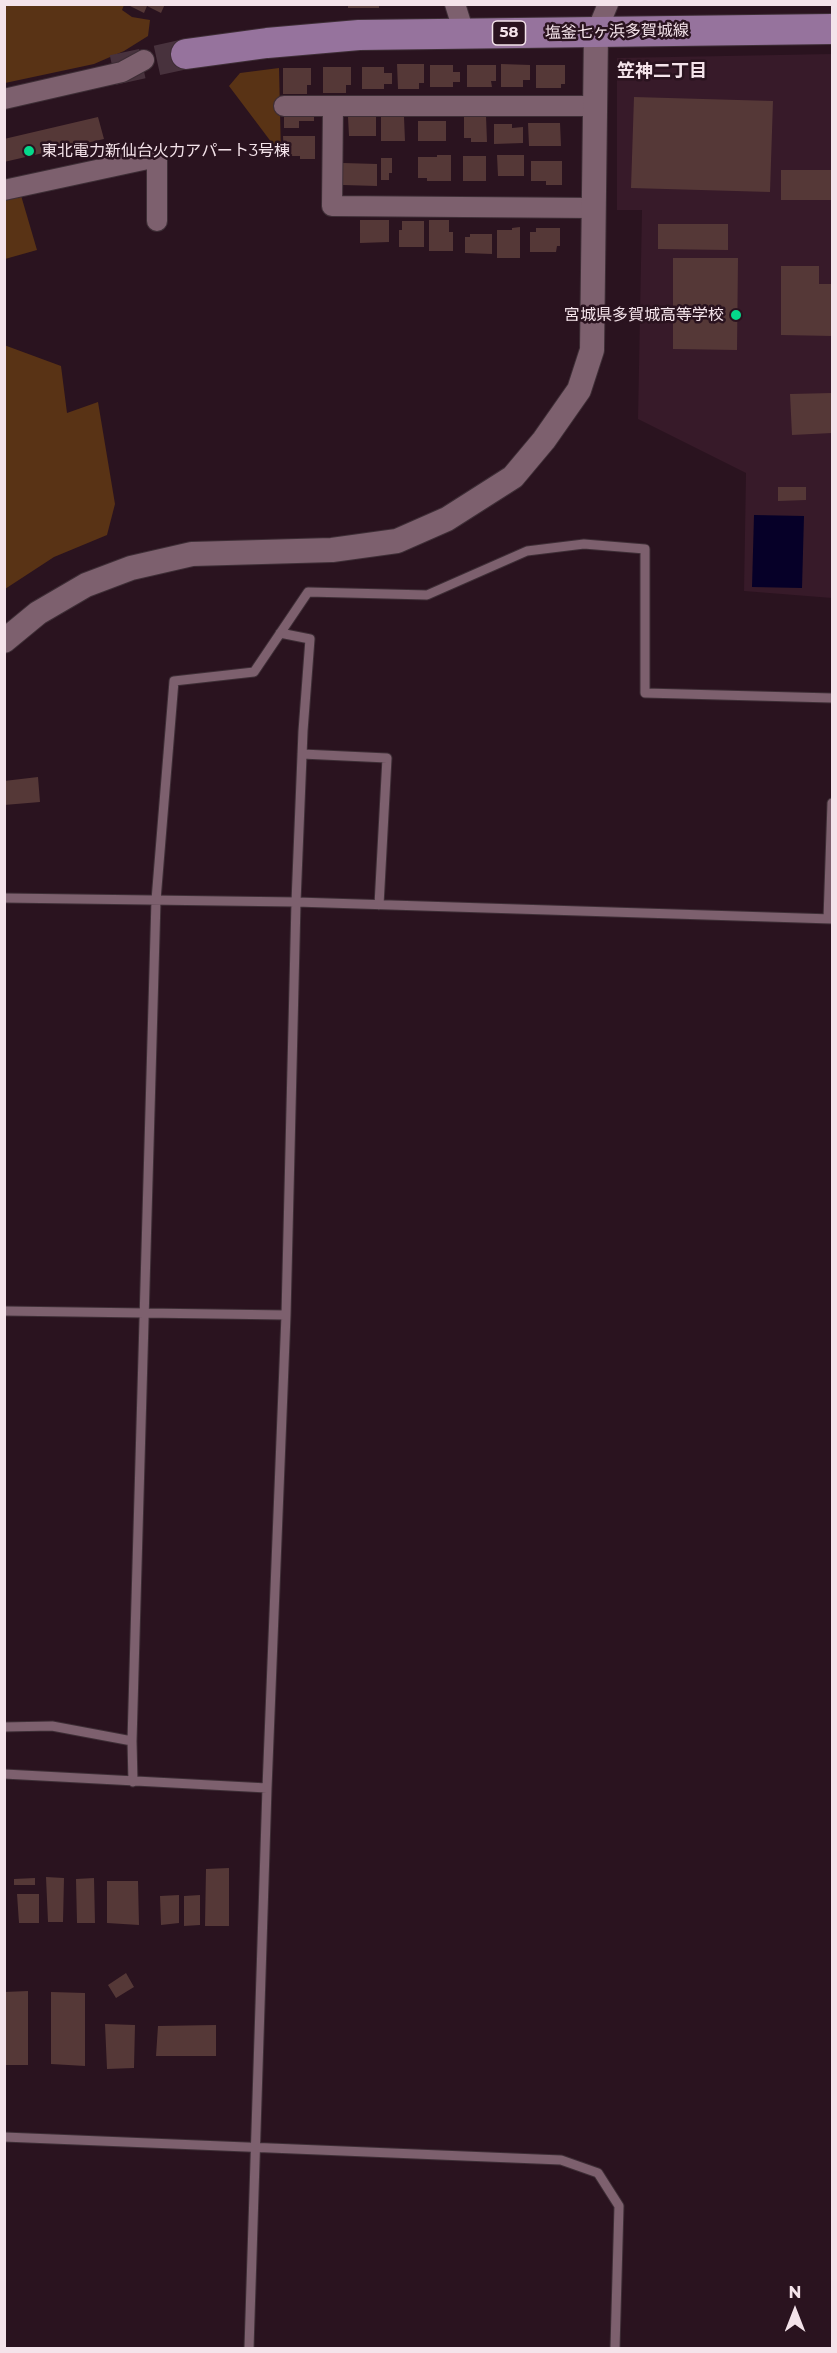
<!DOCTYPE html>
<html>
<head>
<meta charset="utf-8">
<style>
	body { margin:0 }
	#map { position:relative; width:837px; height:2353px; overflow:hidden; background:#2a131f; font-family:Montserrat,sans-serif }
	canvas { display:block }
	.frame { position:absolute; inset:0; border:6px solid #f4e3ea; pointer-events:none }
	.north { position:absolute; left:765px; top:2281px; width:60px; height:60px; -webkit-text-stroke:4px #2a131f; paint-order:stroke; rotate:0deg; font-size:16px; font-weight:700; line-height:24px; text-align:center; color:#f4e3ea }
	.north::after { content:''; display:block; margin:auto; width:21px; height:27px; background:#f4e3ea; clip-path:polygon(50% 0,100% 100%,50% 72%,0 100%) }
</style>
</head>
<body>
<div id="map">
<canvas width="837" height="2353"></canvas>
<div class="frame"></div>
<div class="north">N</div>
</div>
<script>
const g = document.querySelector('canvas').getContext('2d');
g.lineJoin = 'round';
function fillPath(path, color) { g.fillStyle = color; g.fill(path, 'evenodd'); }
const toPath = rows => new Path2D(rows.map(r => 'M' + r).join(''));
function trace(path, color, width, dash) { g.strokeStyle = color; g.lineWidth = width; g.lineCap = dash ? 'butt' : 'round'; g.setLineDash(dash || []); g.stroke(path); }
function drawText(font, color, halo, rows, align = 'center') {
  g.font = font + ' Montserrat,"Noto Sans JP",sans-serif'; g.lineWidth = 5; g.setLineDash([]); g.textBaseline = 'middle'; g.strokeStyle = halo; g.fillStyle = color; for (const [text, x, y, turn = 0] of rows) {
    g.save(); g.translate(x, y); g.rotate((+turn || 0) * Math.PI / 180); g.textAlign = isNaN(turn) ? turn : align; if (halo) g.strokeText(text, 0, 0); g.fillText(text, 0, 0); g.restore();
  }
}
fillPath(toPath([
	[832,54,832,598,744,591,746,473,638,419,642,210,617,210,617,58]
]), '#371a29');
fillPath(toPath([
	[5,4,124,5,122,10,132,17,150,20,148,36,124,51,94,64,5,83],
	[279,68,281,155,229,86,240,73],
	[20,192,37,250,5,259,5,196],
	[4,345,61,366,67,413,98,402,115,504,107,535,54,557,5,589]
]), '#593315');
fillPath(toPath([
	[754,515,804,516,802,588,752,587]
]), '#060028');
fillPath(toPath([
	[131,4,165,4,161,13,147,6,144,13,130,6],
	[348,4,379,4,379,8,348,8],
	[397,64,424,64,424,83,419,83,419,89,398,89],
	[501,64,530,65,530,80,523,80,523,87,501,87],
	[430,65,453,65,453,72,460,72,460,82,453,82,453,87,430,87],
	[467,65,496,65,496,81,491,81,492,87,467,87],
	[536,65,565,65,565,84,561,84,561,88,536,88],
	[323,67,351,67,351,85,346,85,346,93,323,93],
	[362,67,384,67,384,73,392,73,392,84,384,84,384,89,362,89],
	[283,68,311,68,311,85,307,85,307,94,283,94],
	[634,97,773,101,770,192,631,188],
	[284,112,314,112,314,121,299,121,299,128,284,128],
	[486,116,487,142,471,142,471,138,464,138,464,117],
	[98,117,104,139,4,162,4,139],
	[348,117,376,117,376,136,349,136],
	[381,117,404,117,405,141,381,141],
	[418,121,446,121,446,141,418,141],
	[528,123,560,123,561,146,529,146],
	[494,124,512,124,512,128,523,127,523,143,494,144],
	[283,136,315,136,315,159,300,159,300,156,284,156],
	[437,155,451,155,451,181,427,181,427,178,418,178,418,157,437,157],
	[497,155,524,155,524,176,498,176],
	[463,156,486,156,486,181,463,181],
	[381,158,392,158,392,173,389,173,389,180,381,180],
	[531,161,562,161,562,185,546,185,546,181,531,181],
	[343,163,377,164,377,186,343,185],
	[781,170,832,170,832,200,781,200],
	[360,220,389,220,389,242,360,243],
	[429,220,449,220,449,232,453,232,453,251,429,251],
	[402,221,424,221,424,247,399,247,399,230,402,230],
	[658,224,728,224,728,250,658,249],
	[520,227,520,258,497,258,497,230,512,230,512,228],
	[536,228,560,228,560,246,557,246,556,252,530,252,530,232,536,232],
	[470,234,492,234,492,254,465,253,465,237,470,237],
	[673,258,738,258,737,350,673,349],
	[781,266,819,266,819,284,832,284,832,336,781,335],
	[832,393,832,433,792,435,790,394],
	[778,487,806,487,806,500,778,501],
	[38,777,40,802,4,805,4,781],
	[229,1868,229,1926,205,1926,206,1869],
	[46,1877,64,1878,63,1922,48,1922],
	[35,1878,35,1885,14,1885,14,1879],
	[94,1878,95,1923,77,1923,76,1879],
	[107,1881,138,1881,139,1925,107,1923],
	[17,1894,39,1894,39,1923,19,1923],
	[179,1895,179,1923,161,1925,160,1896],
	[200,1895,200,1925,184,1926,184,1896],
	[126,1973,134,1987,116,1998,108,1985],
	[28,1991,28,2065,4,2065,4,1992],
	[51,1992,85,1993,85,2066,51,2064],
	[105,2024,135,2025,134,2068,107,2069],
	[216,2025,216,2056,156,2056,158,2026]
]), '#553837');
trace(toPath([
	[113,70,186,54]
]), '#48323d', 30, [30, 15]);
const service = toPath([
	[302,754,387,758,379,905],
	[4,898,296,902,832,919],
	[828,919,832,803],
	[4,1311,286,1315],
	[4,1727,52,1726,132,1741,133,1782],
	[132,1741,156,900,174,681,254,672,308,592,427,595,527,551,584,544,645,549,645,693,832,698],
	[4,1774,267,1788],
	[4,2137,561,2160,598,2173,619,2206,615,2348],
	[249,2348,267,1788,286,1315,296,902,303,731,310,639,280,633]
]);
const minor = toPath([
	[455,4,464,33],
	[596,33,608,4],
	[4,99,122,72,144,60],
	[284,106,333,106],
	[4,190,157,157,157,221],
	[593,208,332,206,333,106,595,106]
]);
const tertiary = toPath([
	[4,641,38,613,86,585,131,568,192,554,332,550,397,541,447,519,513,477,544,440,579,390,592,350,596,33]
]);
const primary = toPath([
	[186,54,267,43,359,35,832,29]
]);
trace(service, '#3e2e36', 11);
trace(minor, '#3e2e36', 22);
trace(tertiary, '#3e2e36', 26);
trace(primary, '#3e2e36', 32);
trace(service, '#7d606e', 9);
trace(minor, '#7d606e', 20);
trace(tertiary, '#7d606e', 24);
trace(primary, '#96739d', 30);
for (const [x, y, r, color] of [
	[29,151,6,"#05d98b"],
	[736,315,6,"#05d98b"]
]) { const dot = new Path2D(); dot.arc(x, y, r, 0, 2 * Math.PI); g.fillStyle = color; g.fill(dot); trace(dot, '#2a131f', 2); }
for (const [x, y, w] of [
	[509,33,33]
]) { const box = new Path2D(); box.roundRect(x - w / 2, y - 12, w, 24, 4.5); g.fillStyle = '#2a131f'; g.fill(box); trace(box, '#f4e3ea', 1.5); }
drawText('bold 15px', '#f4e3ea', null, [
	["58",509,33]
]);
drawText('16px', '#f4e3ea', '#2a131f', [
	["塩釜七ヶ浜多賀城線",617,32,-1]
]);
drawText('16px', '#f4e3ea', '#2a131f', [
	["東北電力新仙台火力アパート3号棟",41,151],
	["宮城県多賀城高等学校",724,315,"right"]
], 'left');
drawText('bold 18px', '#f4e3ea', '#2a131f', [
	["笠神二丁目",662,72]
]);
</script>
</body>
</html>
